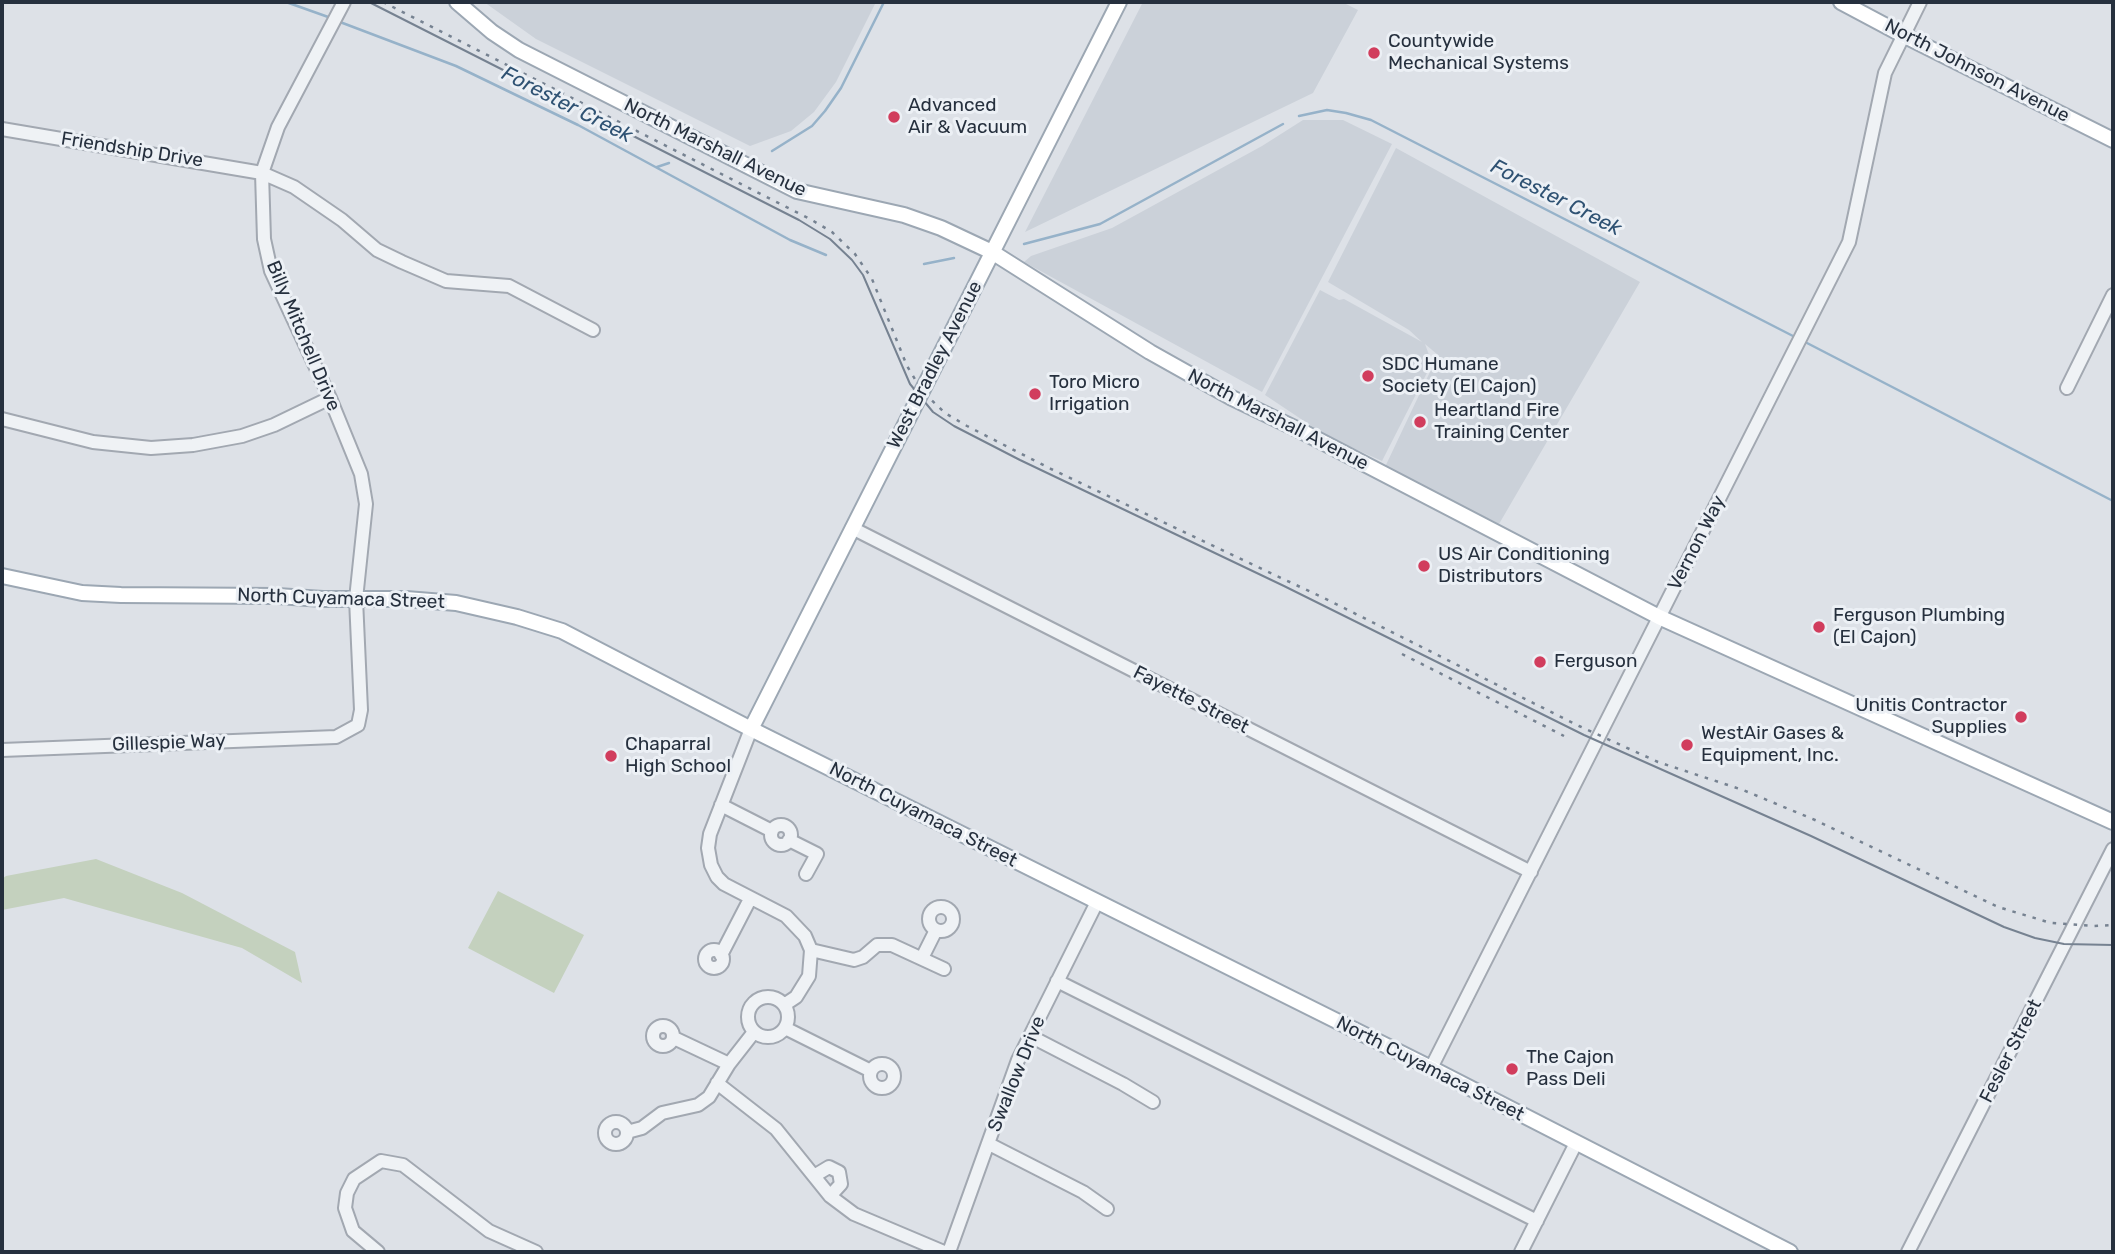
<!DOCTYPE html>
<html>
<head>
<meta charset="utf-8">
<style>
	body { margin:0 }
	#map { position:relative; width:2115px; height:1254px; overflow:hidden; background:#dde1e7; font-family:Rubik,sans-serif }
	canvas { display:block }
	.frame { position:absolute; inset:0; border:4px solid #26303e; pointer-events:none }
</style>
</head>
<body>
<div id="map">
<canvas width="2115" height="1254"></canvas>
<div class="frame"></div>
</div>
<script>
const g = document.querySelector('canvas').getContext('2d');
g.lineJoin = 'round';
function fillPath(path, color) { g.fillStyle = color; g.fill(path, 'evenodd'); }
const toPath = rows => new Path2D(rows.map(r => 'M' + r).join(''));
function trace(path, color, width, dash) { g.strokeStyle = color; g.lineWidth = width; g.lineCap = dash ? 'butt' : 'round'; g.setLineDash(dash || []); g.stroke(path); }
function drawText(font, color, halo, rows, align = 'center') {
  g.font = font + ' Rubik,sans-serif'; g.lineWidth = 6; g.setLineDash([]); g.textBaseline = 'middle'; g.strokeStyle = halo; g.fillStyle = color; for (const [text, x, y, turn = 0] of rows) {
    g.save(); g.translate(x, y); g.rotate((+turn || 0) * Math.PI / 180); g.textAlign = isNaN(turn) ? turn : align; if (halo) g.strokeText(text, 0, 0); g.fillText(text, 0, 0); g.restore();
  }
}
fillPath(toPath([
	[484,2,876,2,836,82,814,112,791,131,750,146,536,39],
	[1143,2,1342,2,1358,10,1313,93,1025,232],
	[1303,120,1343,120,1392,144,1262,392,1024,262,1031,256,1112,228,1262,146],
	[1396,148,1640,282,1499,524,1385,467,1438,355,1425,344,1432,363,1382,461,1328,437,1265,395,1320,290,1339,300,1344,299,1422,342,1409,330,1328,282]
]), '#cbd1d9');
fillPath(toPath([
	[96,859,182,893,295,952,302,983,242,948,64,898,2,910,2,879,6,876],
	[498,891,584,935,554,993,468,948]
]), '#c4d1be');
trace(toPath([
	[286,2,331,18],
	[340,22,456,66,578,125,790,240,826,255],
	[1299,116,1327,110,1346,113,1371,120,1793,336],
	[772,151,812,126,825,111,841,88,884,2],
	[657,167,669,163],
	[1024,244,1100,224,1283,124],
	[924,264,954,258],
	[1807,343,2113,501]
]), '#96b2c9', 2.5);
const minor = toPath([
	[2,129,262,173,294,187,342,220,377,250,402,262,446,281,509,286,593,330],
	[2067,388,2113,295],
	[2,419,93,442,151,448,193,445,242,436,274,425,330,398],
	[852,528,1531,872],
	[751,729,710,834,708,848,711,865,717,877,724,884,786,916,805,936,811,950,809,976,796,997,784,1005],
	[2,750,336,737,358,725,361,710,356,599,366,504,361,474,330,398,271,271,264,239,262,173,278,127,344,2],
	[721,805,772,831],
	'771 835a10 10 0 1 1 20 0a10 10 0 1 1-20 0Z',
	[789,840,817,854,806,874],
	'929 919a12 12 0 1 1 24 0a12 12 0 1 1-24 0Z',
	[811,950,854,960,863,957,877,945,892,945,944,969],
	'705 959a9 9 0 1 1 18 0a9 9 0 1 1-18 0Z',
	[721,955,750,899],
	[922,958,936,930],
	[1057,981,1537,1221],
	'748 1017a20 20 0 1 1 40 0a20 20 0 1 1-40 0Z',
	'653 1036a10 10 0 1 1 20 0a10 10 0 1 1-20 0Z',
	[785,1028,871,1071],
	[1030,1036,1123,1084,1153,1102],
	[674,1038,729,1064],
	'870 1076a12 12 0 1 1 24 0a12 12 0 1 1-24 0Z',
	[1431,1068,1849,242,1885,73,1920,2],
	[717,1083,776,1129,830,1196,854,1214,944,1252],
	'605 1133a11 11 0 1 1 22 0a11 11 0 1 1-22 0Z',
	[627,1132,642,1128,662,1113,698,1105,709,1097,729,1064,754,1032],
	[989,1144,1083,1192,1107,1209],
	[814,1176,829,1167,839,1172,841,1184,830,1196],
	[378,1252,353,1231,345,1208,347,1193,354,1179,381,1161,403,1165,489,1231,536,1252],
	[949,1252,1018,1060,1097,902],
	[1521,1252,1576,1143],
	[1908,1252,2113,849]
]);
const major = toPath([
	[457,2,492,32,519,50,797,191,904,215,941,228,992,252,1150,352,1232,398,1305,433,1659,617,2113,822],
	[1841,2,1903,35,2113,140],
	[2,576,82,593,121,595,277,596,323,599,406,599,456,603,517,617,562,631,751,729,1431,1068,1790,1252],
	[751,729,1119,2]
]);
trace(minor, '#a2a8b1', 16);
trace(major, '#9ca7b3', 18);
trace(minor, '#eff2f5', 12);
trace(major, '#fff', 14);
trace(toPath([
	[369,2,799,220,830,239,852,260,863,275,910,384,933,412,954,426,1020,460,1284,586,1584,735,1811,836,2004,927,2035,938,2064,944,2113,945]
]), '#768291', 2);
trace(toPath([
	[383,2,810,219,832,232,855,254,872,279,907,366,922,391,945,413,967,426,1051,469,1332,602,1579,726,1658,762,1743,790,1815,820,1998,907,2051,923,2093,926,2113,925],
	[1402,654,1564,736]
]), '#768291', 2.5, [3.5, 7]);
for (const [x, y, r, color] of [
	[1374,53,7,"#d13d5d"],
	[894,117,7,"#d13d5d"],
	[1368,376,7,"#d13d5d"],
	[1035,394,7,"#d13d5d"],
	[1420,422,7,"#d13d5d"],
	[1424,566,7,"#d13d5d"],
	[1819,627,7,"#d13d5d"],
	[1540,662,7,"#d13d5d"],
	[2021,717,7,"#d13d5d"],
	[1687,745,7,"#d13d5d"],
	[611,756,7,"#d13d5d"],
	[1512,1069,7,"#d13d5d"]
]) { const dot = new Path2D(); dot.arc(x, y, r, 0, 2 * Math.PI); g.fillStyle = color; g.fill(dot); trace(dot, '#ecf0f5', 2.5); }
drawText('19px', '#26303e', '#ecf0f5', [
	["Countywide",1388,42],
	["Mechanical Systems",1388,64],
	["Advanced",908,106],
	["Air & Vacuum",908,128],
	["SDC Humane",1382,365],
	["Society (El Cajon)",1382,387],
	["Toro Micro",1049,383],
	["Irrigation",1049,405],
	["Heartland Fire",1434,411],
	["Training Center",1434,433],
	["US Air Conditioning",1438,555],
	["Distributors",1438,577],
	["Ferguson Plumbing",1833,616],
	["(El Cajon)",1833,638],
	["Ferguson",1554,662],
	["Unitis Contractor",2007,706,"right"],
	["Supplies",2007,728,"right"],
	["WestAir Gases &",1701,734],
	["Equipment, Inc.",1701,756],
	["Chaparral",625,745],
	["High School",625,767],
	["The Cajon",1526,1058],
	["Pass Deli",1526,1080]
], 'left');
drawText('19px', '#26303e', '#ecf0f5', [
	["North Johnson Avenue",1977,71,27],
	["North Marshall Avenue",715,148,26],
	["Friendship Drive",132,150,9],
	["Billy Mitchell Drive",303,336,67],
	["West Bradley Avenue",935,365,-63],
	["North Marshall Avenue",1278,420,27],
	["Vernon Way",1697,543,-63],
	["North Cuyamaca Street",341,599,2],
	["Fayette Street",1191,700,27],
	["Gillespie Way",169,743,-2],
	["North Cuyamaca Street",923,815,27],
	["Fesler Street",2011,1051,-63],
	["North Cuyamaca Street",1430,1069,27],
	["Swallow Drive",1017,1074,-68]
]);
drawText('italic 21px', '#2f5273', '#ecf0f5', [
	["Forester Creek",567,105,27],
	["Forester Creek",1556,198,27]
]);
</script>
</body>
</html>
